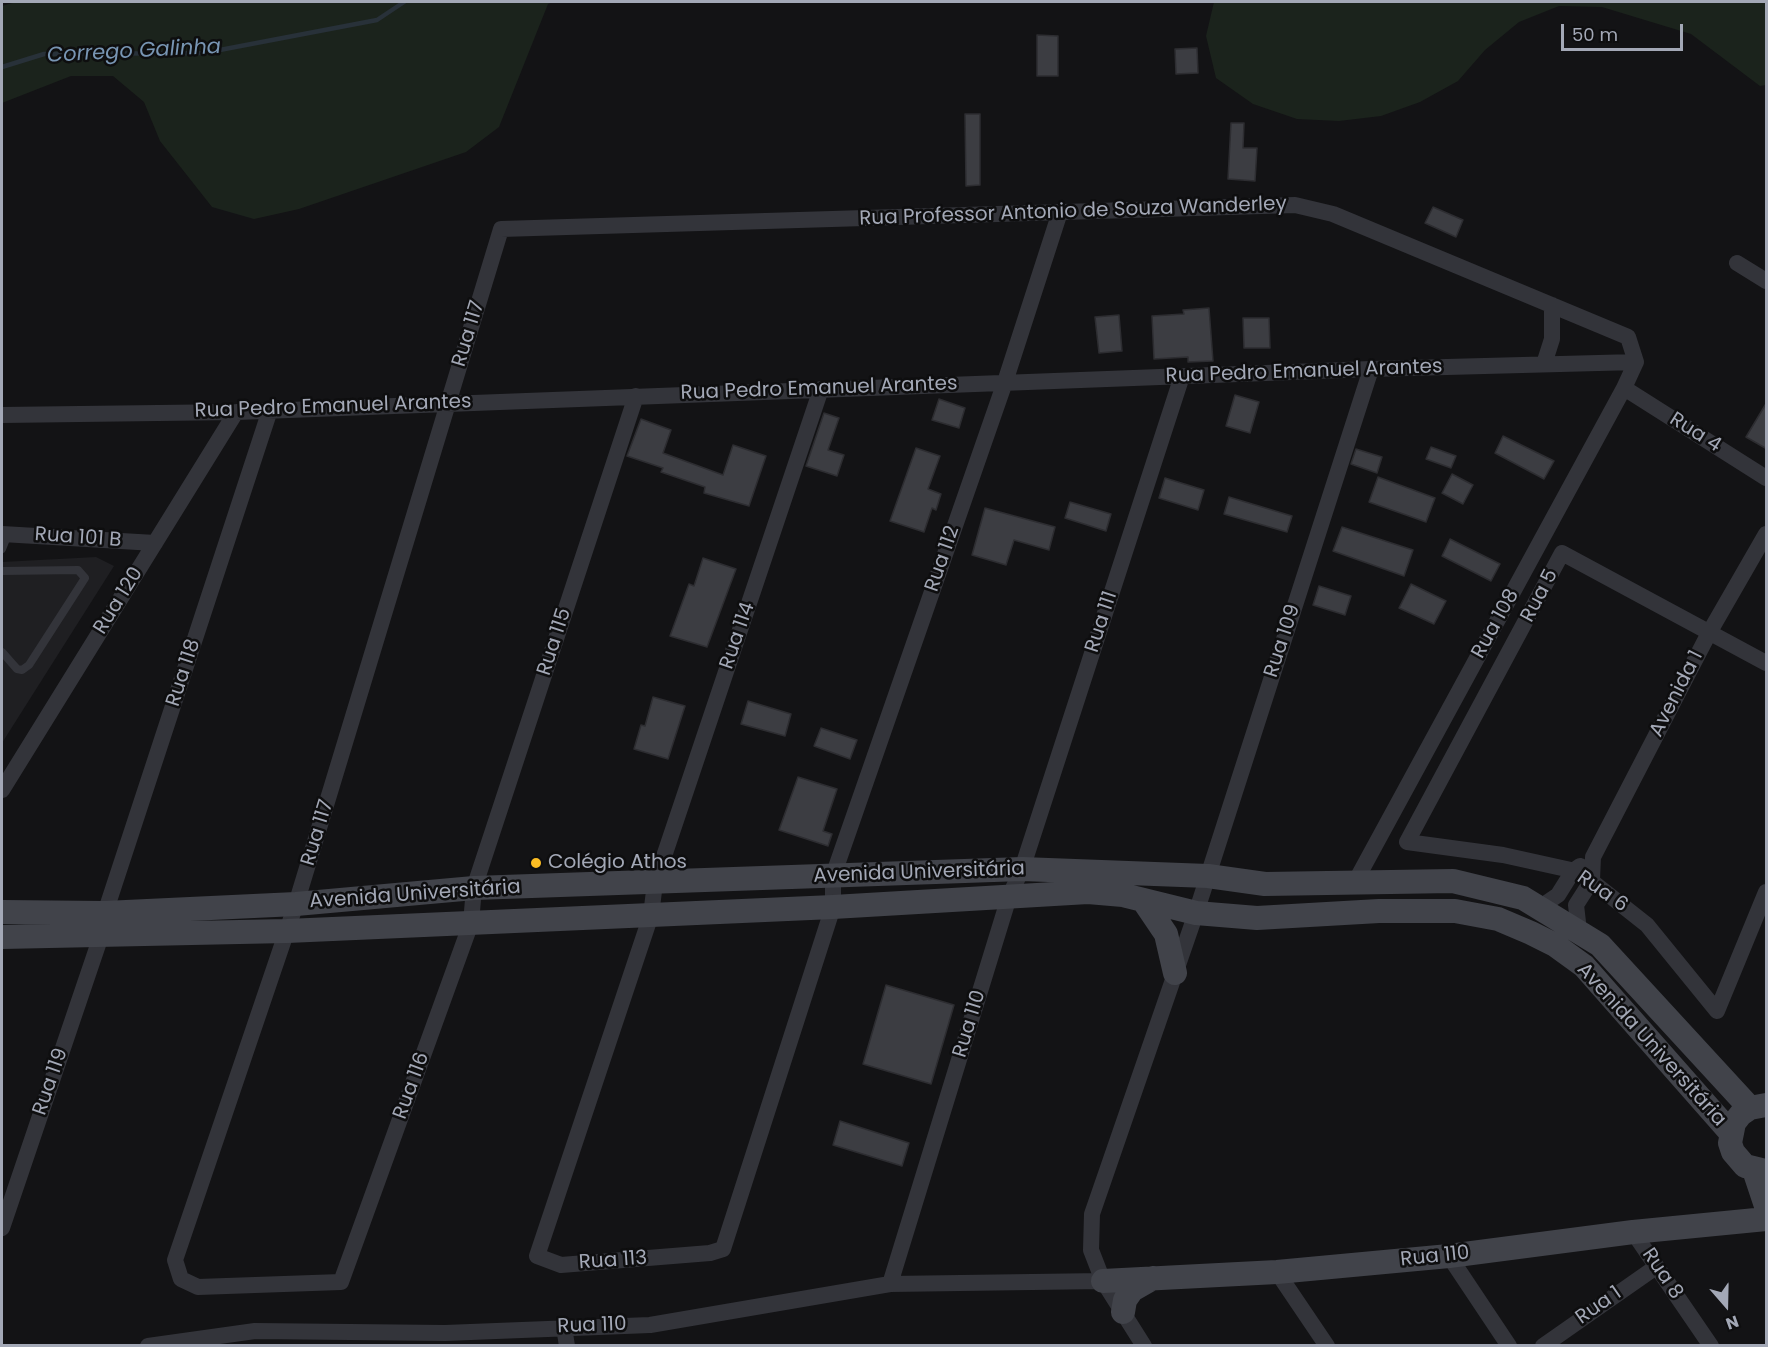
<!DOCTYPE html>
<html>
<head>
<meta charset="utf-8">
<style>
	body { margin:0 }
	#map { position:relative; width:1768px; height:1347px; overflow:hidden; background:#131315; font-family:Poppins,sans-serif }
	canvas { display:block }
	.frame { position:absolute; inset:0; border:3px solid #a3a8b6; pointer-events:none }
	.north { position:absolute; left:1696px; top:1275px; width:60px; height:60px; -webkit-text-stroke:4px #0e0e0f; paint-order:stroke; rotate:160deg; font-size:16px; font-weight:700; line-height:24px; text-align:center; color:#a3a8b6 }
	.north::after { content:''; display:block; margin:auto; width:21px; height:27px; background:#a3a8b6; clip-path:polygon(50% 0,100% 100%,50% 72%,0 100%) }
	.scale { position:absolute; left:1561px; top:24px; width:122px; height:27px; box-sizing:border-box; border:3px solid #a3a8b6; border-top:0; padding-left:8px; font-size:18px; line-height:21px; white-space:nowrap; color:#a3a8b6; -webkit-text-stroke:4px #0e0e0f; paint-order:stroke }
</style>
</head>
<body>
<div id="map">
<canvas width="1768" height="1347"></canvas>
<div class="frame"></div>
<div class="north">N</div>
<div class="scale">50 m</div>
</div>
<script>
const g = document.querySelector('canvas').getContext('2d');
g.lineJoin = 'round';
function fillPath(path, color) { g.fillStyle = color; g.fill(path, 'evenodd'); }
const toPath = rows => new Path2D(rows.map(r => 'M' + r).join(''));
function trace(path, color, width, dash) { g.strokeStyle = color; g.lineWidth = width; g.lineCap = dash ? 'butt' : 'round'; g.setLineDash(dash || []); g.stroke(path); }
function drawText(font, color, halo, rows, align = 'center') {
  g.font = font + ' Poppins,sans-serif'; g.lineWidth = 5; g.setLineDash([]); g.textBaseline = 'middle'; g.strokeStyle = halo; g.fillStyle = color; for (const [text, x, y, turn = 0] of rows) {
    g.save(); g.translate(x, y); g.rotate((+turn || 0) * Math.PI / 180); g.textAlign = isNaN(turn) ? turn : align; if (halo) g.strokeText(text, 0, 0); g.fillText(text, 0, 0); g.restore();
  }
}
fillPath(toPath([
	[96,557,114,566,2,743,2,562]
]), '#1f1f22');
fillPath(toPath([
	[16,2,553,2,548,4,499,127,466,152,299,209,254,219,212,207,160,141,144,102,113,76,71,76,2,103,2,6],
	[1214,2,1766,2,1766,85,1760,86,1691,34,1602,7,1559,6,1519,22,1485,50,1458,81,1420,102,1381,116,1339,121,1297,119,1253,104,1216,78,1206,36]
]), '#1b231c');
trace(toPath([
	[2,67,44,54,204,53,377,20,404,2]
]), '#283139', 4.5);
const building = toPath([
	[1037,35,1058,36,1058,76,1037,76,1037,35],
	[1197,48,1198,73,1176,74,1175,49,1197,48],
	[965,114,980,114,980,185,966,186,965,114],
	[1231,123,1244,123,1243,148,1257,148,1255,181,1228,179,1231,123],
	[1433,207,1463,220,1456,237,1425,223,1433,207],
	[1209,308,1213,361,1188,362,1188,357,1154,359,1152,316,1184,314,1183,310,1209,308],
	[1119,315,1122,351,1099,353,1095,317,1119,315],
	[1243,318,1269,318,1270,348,1244,348,1243,318],
	[1235,395,1259,402,1250,433,1226,426,1235,395],
	[939,399,965,408,959,428,932,420,939,399],
	[1767,402,1767,449,1746,437,1767,402],
	[824,413,839,418,828,450,844,455,837,476,806,466,824,413],
	[641,419,671,430,663,453,723,475,733,445,766,456,749,506,704,493,705,487,661,472,663,468,627,456,641,419],
	[1503,436,1554,461,1544,479,1495,453,1503,436],
	[1431,447,1456,456,1451,468,1426,459,1431,447],
	[916,448,940,456,928,489,941,494,936,510,932,508,924,532,890,521,916,448],
	[1356,449,1382,457,1377,473,1351,464,1356,449],
	[1452,474,1473,485,1463,504,1442,493,1452,474],
	[1378,477,1435,498,1426,522,1369,502,1378,477],
	[1165,478,1204,490,1198,510,1159,498,1165,478],
	[1229,497,1292,516,1287,532,1224,514,1229,497],
	[1070,502,1111,514,1106,531,1065,518,1070,502],
	[985,508,1055,527,1049,550,1014,540,1006,565,972,555,985,508],
	[1342,527,1413,550,1404,576,1333,551,1342,527],
	[1450,539,1500,564,1491,581,1442,556,1450,539],
	[703,558,736,569,707,647,670,636,689,584,694,586,703,558],
	[1411,584,1446,601,1434,624,1399,608,1411,584],
	[1319,586,1351,596,1345,615,1313,605,1319,586],
	[653,697,685,706,668,759,634,749,641,725,645,726,653,697],
	[748,701,791,714,785,736,741,724,748,701],
	[821,728,857,740,850,759,814,746,821,728],
	[798,777,837,789,823,831,832,834,828,846,779,830,798,777],
	[886,985,954,1005,931,1084,863,1064,886,985],
	[840,1121,909,1143,902,1166,833,1145,840,1121]
]);
fillPath(building, '#3c3d42');
trace(building, '#2d2d31', 1.5);
trace(toPath([
	[2,549,8,534],
	[2,571,78,570,85,578,29,665,22,670,17,669,2,652]
]), '#33343a', 8);
trace(toPath([
	[1737,263,1766,281],
	[1544,364,1552,339,1552,305],
	[1624,388,1766,478],
	[821,389,655,883,651,915,537,1256,561,1265,710,1253,723,1249,833,907,833,876,1005,382,1060,212],
	[636,396,474,888,471,923,341,1282,198,1287,181,1279,175,1260,296,904,501,229,1295,205,1333,214,1628,337,1636,362],
	[2,415,236,412,1371,369,1636,362],
	[2,534,155,543],
	[1766,663,1562,553,1407,842,1503,855,1580,872,1647,925,1717,1011,1766,892],
	[2,790,236,412],
	[1354,884,1624,388,1636,362],
	[1539,908,1558,895,1573,871,1580,866],
	[1579,931,1576,905,1592,880,1593,857,1709,633,1766,534],
	[2,1228,101,936,105,913,270,410],
	[1633,1232,1711,1346],
	[1449,1256,1509,1346],
	[1277,1272,1327,1346],
	[890,1284,1009,897,1022,869,1182,376],
	[564,1327,567,1346],
	[148,1346,255,1331,445,1333,650,1325,890,1284,1103,1281],
	[1144,1346,1103,1281,1091,1250,1092,1214,1196,913,1371,369],
	[1543,1346,1656,1267]
]), '#33343a', 16);
trace(toPath([
	[1143,900,1166,934,1175,973],
	[2,912,105,913,296,904,474,888,1022,869,1208,876,1265,884,1453,881,1523,898,1600,945,1750,1108],
	[2,937,287,931,833,907,1088,892,1123,895,1196,913,1257,918,1379,911,1455,911,1498,919,1531,933,1555,945,1584,966,1731,1133],
	[1766,1105,1750,1108,1741,1114,1734,1123,1730,1143,1733,1152,1745,1166,1766,1171],
	[1754,1170,1766,1206],
	[1103,1281,1277,1272,1449,1256,1633,1232,1766,1219],
	[1123,1312,1125,1300,1132,1290,1153,1278]
]), '#41434a', 24);
for (const [x, y, r, color] of [
	[536,863,6,"#fcbd23"]
]) { const dot = new Path2D(); dot.arc(x, y, r, 0, 2 * Math.PI); g.fillStyle = color; g.fill(dot); trace(dot, '#0e0e0f', 2); }
drawText('20px', '#a3a8b6', '#0e0e0f', [
	["Rua Professor Antonio de Souza Wanderley",1073,212,-2],
	["Rua 117",469,334,-73],
	["Rua Pedro Emanuel Arantes",1304,372,-2],
	["Rua Pedro Emanuel Arantes",819,389,-2],
	["Rua Pedro Emanuel Arantes",333,407,-2],
	["Rua 4",1695,433,32],
	["Rua 101 B",78,538,4],
	["Rua 112",943,559,-71],
	["Rua 5",1540,596,-62],
	["Rua 120",119,601,-58],
	["Rua 111",1102,622,-72],
	["Rua 108",1496,624,-61],
	["Rua 114",738,636,-71],
	["Rua 109",1283,641,-72],
	["Rua 115",555,642,-72],
	["Rua 118",184,673,-72],
	["Avenida 1",1677,694,-63],
	["Rua 117",318,833,-73],
	["Avenida Universitária",919,873,-2],
	["Rua 6",1602,892,35],
	["Avenida Universitária",415,895,-4],
	["Rua 110",970,1024,-73],
	["Avenida Universitária",1651,1045,48],
	["Rua 119",51,1082,-71],
	["Rua 116",412,1086,-70],
	["Rua 110",1435,1257,-6],
	["Rua 113",613,1261,-4],
	["Rua 8",1662,1274,56],
	["Rua 1",1599,1306,-35],
	["Rua 110",592,1326,-2]
]);
drawText('20px', '#a3a8b6', '#0e0e0f', [
	["Colégio Athos",548,863]
], 'left');
drawText('italic 21px', '#7895b3', '#0e0e0f', [
	["Corrego Galinha",134,52,-3]
]);
</script>
</body>
</html>
